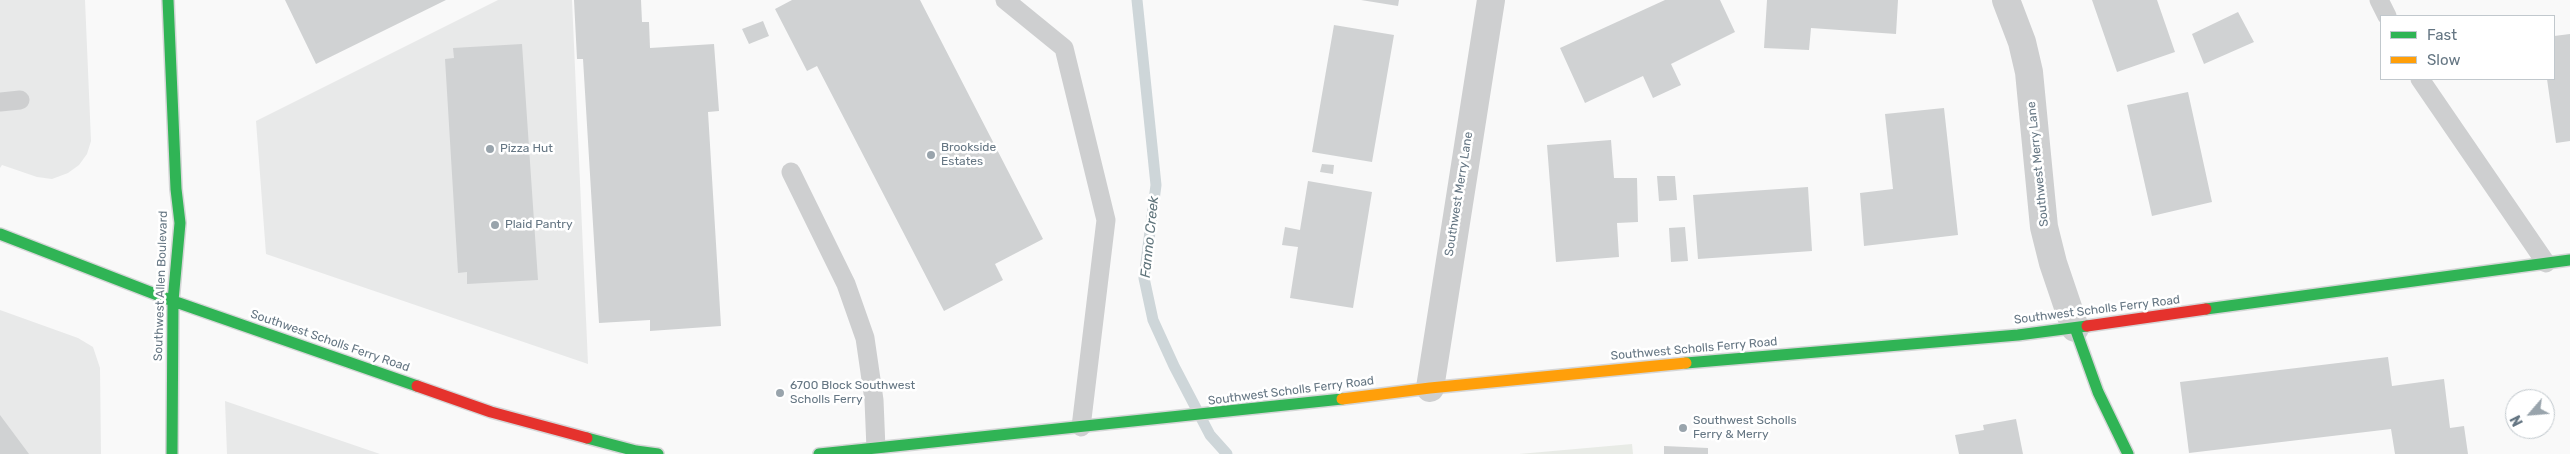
<!DOCTYPE html>
<html>
<head>
<meta charset="utf-8">
<style>
	body { margin:0 }
	#map { position:relative; width:2570px; height:454px; overflow:hidden; background:#f9f9f9; font-family:Rubik,sans-serif }
	canvas { display:block }
	.legend { position:absolute; left:2380px; top:15px; width:175px; height:65px; box-sizing:border-box; background:#fff; border:1px solid #c1c8cd; margin:0; padding:6px 9px; list-style:none; font-size:15px; color:#657683 }
	.legend li { display:flex; align-items:center; gap:10px; height:25px }
	.legend b { width:25px; border:1px solid #c1c8cd }
	.north { position:absolute; left:2505px; top:389px; width:50px; height:50px; box-sizing:border-box; background:#fff; border:1px solid #c1c8cd; border-radius:50%; rotate:243deg; font-size:14px; font-weight:700; line-height:20px; text-align:center; color:#657683 }
	.north::after { content:''; display:block; margin:auto; width:18px; height:22px; background:#99a4ac; clip-path:polygon(50% 0,100% 100%,50% 72%,0 100%) }
</style>
</head>
<body>
<div id="map">
<canvas width="2570" height="454"></canvas>
<ul class="legend">
<li><b style="height:6px;background:#30b455"></b>Fast</li>
<li><b style="height:6px;background:#ff9f0a"></b>Slow</li>
</ul>
<div class="north">N</div>
</div>
<script>
const g = document.querySelector('canvas').getContext('2d');
g.lineJoin = 'round';
function fillPath(path, color) { g.fillStyle = color; g.fill(path, 'evenodd'); }
const toPath = rows => new Path2D(rows.map(r => 'M' + r).join(''));
function trace(path, color, width, dash) { g.strokeStyle = color; g.lineWidth = width; g.lineCap = dash ? 'butt' : 'round'; g.setLineDash(dash || []); g.stroke(path); }
function drawText(font, color, halo, rows, align = 'center') {
  g.font = font + ' Rubik,sans-serif'; g.lineWidth = 5; g.setLineDash([]); g.textBaseline = 'middle'; g.strokeStyle = halo; g.fillStyle = color; for (const [text, x, y, turn = 0] of rows) {
    g.save(); g.translate(x, y); g.rotate((+turn || 0) * Math.PI / 180); g.textAlign = isNaN(turn) ? turn : align; if (halo) g.strokeText(text, 0, 0); g.fillText(text, 0, 0); g.restore();
  }
}
fillPath(toPath([
	[0,0,85,0,91,141,87,154,79,165,68,173,52,179,37,177,2,165,0,168],
	[498,0,572,0,588,364,266,254,256,121],
	[0,310,78,338,93,347,100,368,101,454,0,454],
	[225,401,380,454,227,454]
]), '#e8e9e9');
fillPath(toPath([
	[1632,444,1633,454,1519,454]
]), '#e8ebe6');
trace(toPath([
	[1137,0,1156,185,1144,278,1153,320,1174,366,1210,435,1227,454]
]), '#ced6d9', 11);
fillPath(toPath([
	[285,0,446,0,316,64],
	[574,0,641,0,642,22,649,22,650,48,714,44,719,111,708,112,721,326,650,331,650,320,599,323,583,59,577,59],
	[792,0,920,0,1043,239,995,264,1003,280,944,311,817,66,807,71,775,9],
	[1361,0,1399,0,1398,6],
	[1665,0,1720,0,1735,32,1671,64,1681,85,1653,98,1643,76,1585,103,1560,48],
	[1767,0,1898,0,1896,34,1811,28,1809,50,1764,48],
	[2092,0,2157,0,2175,52,2117,72],
	[2238,12,2254,42,2204,64,2192,34],
	[763,21,769,36,749,44,742,29],
	[1334,25,1394,35,1372,162,1312,152],
	[2570,34,2570,141,2556,143,2547,79,2554,79,2554,36],
	[522,44,538,280,467,284,467,272,458,273,445,59,454,58,453,48],
	[2188,92,2212,202,2152,216,2127,105],
	[1944,108,1958,235,1864,246,1860,193,1893,189,1885,114],
	[1611,140,1614,178,1637,178,1638,222,1617,223,1619,257,1556,262,1547,145],
	[1322,164,1334,165,1333,174,1320,172],
	[1657,176,1675,176,1677,200,1659,201],
	[1308,181,1372,192,1353,308,1290,298,1298,247,1282,245,1285,227,1300,230],
	[1808,187,1812,251,1698,259,1693,195],
	[1685,227,1688,261,1671,262,1669,228],
	[2388,357,2392,386,2444,379,2450,428,2464,426,2468,454,2395,454,2391,429,2189,453,2180,382],
	[0,415,29,454,0,454],
	[2016,419,2023,454,1959,454,1955,435,1984,430,1983,425],
	[1664,446,1708,448,1708,454,1664,454]
]), '#d0d2d3');
const fast = toPath([
	[168,0,176,189,180,223,173,301,172,454],
	[0,234,173,301,417,386],
	[2206,309,2570,260],
	[2075,328,2098,392,2128,454],
	[1686,363,2018,335,2087,326],
	[587,438,636,451,658,454],
	[819,454,1342,399]
]);
const slow = toPath([
	[1342,399,1430,388,1686,363]
]);
const jam = toPath([
	[2087,326,2206,309],
	[417,386,491,412,587,438]
]);
trace(fast, '#d5d6d7', 14);
trace(slow, '#d5d6d7', 14);
trace(jam, '#d5d6d7', 14);
trace(toPath([
	[1005,0,1064,48,1106,220,1081,427],
	[2379,0,2387,16],
	[2420,79,2546,263],
	[0,102,20,100],
	[791,172,846,284,865,338,874,400,876,449]
]), '#cecfd0', 19);
trace(toPath([
	[2006,0,2022,42,2029,72,2044,227,2053,263,2075,328],
	[1430,388,1491,0]
]), '#cecfd0', 28);
trace(fast, '#30b455', 11);
trace(slow, '#ff9f0a', 11);
trace(jam, '#e5322d', 11);
for (const [x, y, r, color] of [
	[490,149,5,"#99a4ac"],
	[931,155,5,"#99a4ac"],
	[495,225,5,"#99a4ac"],
	[780,393,5,"#99a4ac"],
	[1683,428,5,"#99a4ac"]
]) { const dot = new Path2D(); dot.arc(x, y, r, 0, 2 * Math.PI); g.fillStyle = color; g.fill(dot); trace(dot, '#fff', 2); }
drawText('12px', '#657683', '#fff', [
	["Brookside",941,148],
	["Estates",941,162],
	["Pizza Hut",500,149],
	["Plaid Pantry",505,225],
	["6700 Block Southwest",790,386],
	["Scholls Ferry",790,400],
	["Southwest Scholls",1693,421],
	["Ferry & Merry",1693,435]
], 'left');
drawText('12px', '#657683', '#fff', [
	["Southwest Merry Lane",2038,164,-96],
	["Southwest Merry Lane",1459,194,-81],
	["Southwest Allen Boulevard",161,286,-88],
	["Southwest Scholls Ferry Road",2097,310,-7],
	["Southwest Scholls Ferry Road",330,341,19],
	["Southwest Scholls Ferry Road",1694,349,-5],
	["Southwest Scholls Ferry Road",1291,391,-7]
]);
drawText('italic 14px', '#60757c', '#fff', [
	["Fanno Creek",1150,237,-84]
]);
</script>
</body>
</html>
